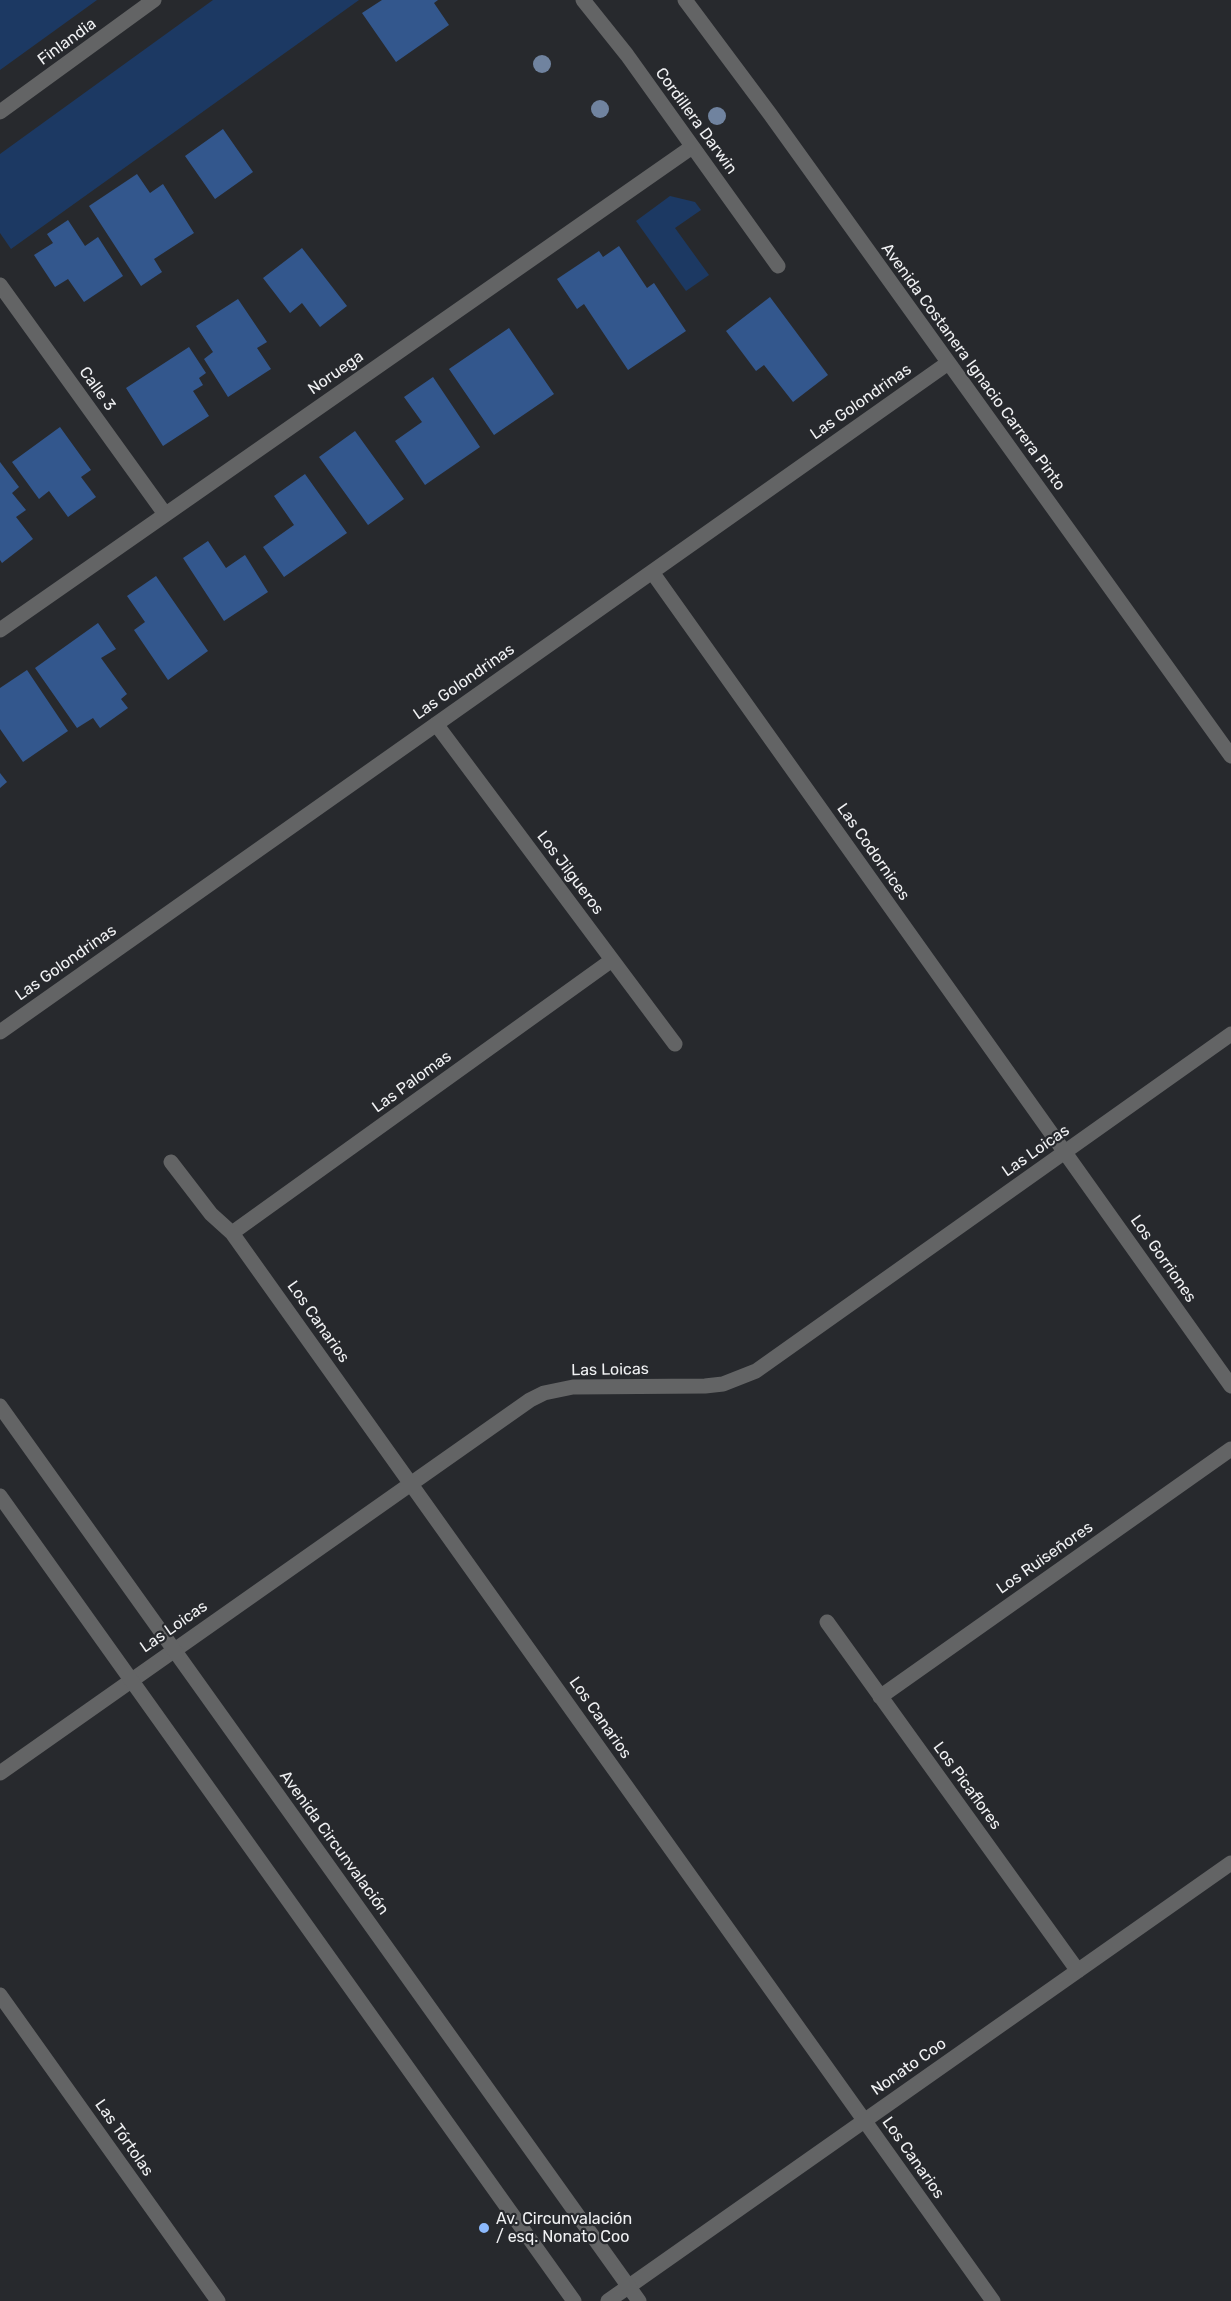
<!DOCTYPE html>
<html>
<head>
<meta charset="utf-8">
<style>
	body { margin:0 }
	canvas { display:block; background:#27292d }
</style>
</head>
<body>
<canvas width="1231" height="2301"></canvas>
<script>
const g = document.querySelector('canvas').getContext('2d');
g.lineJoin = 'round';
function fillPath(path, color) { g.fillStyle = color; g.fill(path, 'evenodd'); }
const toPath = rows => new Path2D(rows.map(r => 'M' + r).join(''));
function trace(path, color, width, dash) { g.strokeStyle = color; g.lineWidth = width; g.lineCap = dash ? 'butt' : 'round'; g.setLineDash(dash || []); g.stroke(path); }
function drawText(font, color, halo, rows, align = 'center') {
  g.font = font + ' Rubik,sans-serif'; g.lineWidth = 4.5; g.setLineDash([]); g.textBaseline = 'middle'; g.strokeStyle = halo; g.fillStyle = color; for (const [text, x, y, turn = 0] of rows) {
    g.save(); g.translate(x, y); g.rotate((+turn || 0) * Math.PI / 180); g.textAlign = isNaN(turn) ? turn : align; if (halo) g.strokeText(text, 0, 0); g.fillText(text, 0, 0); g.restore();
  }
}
fillPath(toPath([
	[0,0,97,0,0,70],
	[213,0,359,0,11,249,0,233,0,154],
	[670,196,695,202,701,210,675,228,709,275,686,291,636,221]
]), '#1c3963');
fillPath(toPath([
	[382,0,438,0,434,3,449,25,396,62,362,13],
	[223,129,253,172,215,199,185,156],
	[137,174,150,193,163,184,194,233,154,259,162,272,141,286,89,206],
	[68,220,85,246,98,237,123,276,84,302,68,279,55,287,34,255,53,243,47,234],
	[619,246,647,288,654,283,686,331,628,370,584,304,577,309,557,279,599,251,603,257],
	[302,248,347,306,320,327,302,303,290,313,263,278],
	[770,297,828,375,793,402,764,365,756,371,726,331],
	[238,299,267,342,257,348,271,369,228,397,204,359,213,352,196,326],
	[509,328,554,394,494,435,449,369],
	[189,347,206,373,199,378,203,385,193,391,209,416,163,446,126,388],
	[433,377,480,447,425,485,395,441,422,422,404,397],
	[60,427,91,470,81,477,96,497,68,517,49,491,39,499,12,462],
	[355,431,404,499,368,525,319,457],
	[0,462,19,487,12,493,26,510,16,517,33,539,2,563,0,560],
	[305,474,347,533,284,577,263,547,294,525,274,496],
	[208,541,226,568,245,555,268,592,224,621,183,558],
	[156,576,208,651,168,680,134,630,145,622,127,596],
	[98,623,116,649,101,658,127,694,121,699,128,708,100,728,93,718,77,728,35,668],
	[27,670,68,731,23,762,0,729,0,688],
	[0,773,7,782,0,788]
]), '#33578d');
trace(toPath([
	[583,0,627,55,778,266],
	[685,0,770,114,1231,756],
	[0,112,154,0],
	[0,285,165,514],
	[652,572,1231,1386],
	[0,630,692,147],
	[436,724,675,1044],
	[0,1032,948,363],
	[171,1162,211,1214,232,1233,993,2301],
	[232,1233,612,960],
	[827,1622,1078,1971],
	[880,1697,1231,1449],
	[0,1773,530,1400,544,1393,573,1387,705,1386,723,1384,756,1371,1231,1034],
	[0,1995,218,2301],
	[628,2287,1231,1863]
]), '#636465', 15);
trace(toPath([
	[0,1406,639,2301],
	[0,1496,574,2301],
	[608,2301,628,2287]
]), '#636465', 15);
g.fillStyle = '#70839f';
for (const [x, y] of [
	[542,64],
	[600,109],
	[717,116]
]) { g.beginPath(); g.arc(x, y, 9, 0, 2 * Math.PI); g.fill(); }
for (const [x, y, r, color] of [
	[484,2228,6,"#8cb9fc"]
]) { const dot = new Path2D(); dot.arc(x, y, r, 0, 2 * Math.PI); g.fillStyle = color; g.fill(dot); trace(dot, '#27292d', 2); }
drawText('16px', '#f0f1f3', '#27292d', [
	["Finlandia",67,42,-36],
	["Cordillera Darwin",696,121,54],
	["Avenida Costanera Ignacio Carrera Pinto",973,367,54],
	["Noruega",336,373,-35],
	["Calle 3",97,389,54],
	["Las Golondrinas",861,402,-35],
	["Las Golondrinas",464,682,-35],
	["Las Codornices",873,852,55],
	["Los Jilgueros",570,873,53],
	["Las Golondrinas",66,963,-35],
	["Las Palomas",412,1082,-36],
	["Las Loicas",1036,1151,-35],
	["Los Gorriones",1163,1259,55],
	["Los Canarios",318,1322,55],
	["Las Loicas",610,1370,-1],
	["Los Ruiseñores",1045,1558,-35],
	["Las Loicas",174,1627,-35],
	["Los Canarios",600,1718,55],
	["Los Picaflores",967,1786,54],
	["Avenida Circunvalación",334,1843,54],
	["Nonato Coo",909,2067,-35],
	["Las Tórtolas",124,2138,55],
	["Los Canarios",913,2158,55]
]);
drawText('16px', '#f0f1f3', '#27292d', [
	["Av. Circunvalación",496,2219],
	["/ esq. Nonato Coo",496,2237]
], 'left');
</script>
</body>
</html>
